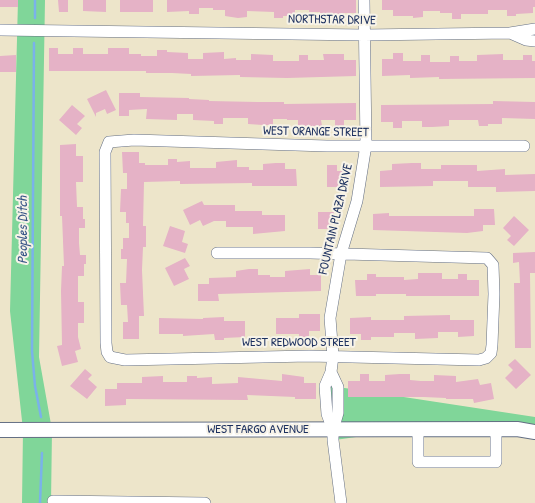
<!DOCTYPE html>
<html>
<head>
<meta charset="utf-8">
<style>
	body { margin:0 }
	canvas { display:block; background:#ede5ca }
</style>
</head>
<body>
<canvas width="535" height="503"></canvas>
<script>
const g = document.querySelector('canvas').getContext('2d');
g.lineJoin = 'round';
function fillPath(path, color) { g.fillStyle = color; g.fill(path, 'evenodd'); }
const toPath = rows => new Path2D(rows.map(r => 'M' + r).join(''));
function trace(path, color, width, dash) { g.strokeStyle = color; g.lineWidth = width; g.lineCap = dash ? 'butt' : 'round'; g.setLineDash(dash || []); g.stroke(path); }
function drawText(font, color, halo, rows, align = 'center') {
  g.font = font + ' "Patrick Hand",sans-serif'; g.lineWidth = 4; g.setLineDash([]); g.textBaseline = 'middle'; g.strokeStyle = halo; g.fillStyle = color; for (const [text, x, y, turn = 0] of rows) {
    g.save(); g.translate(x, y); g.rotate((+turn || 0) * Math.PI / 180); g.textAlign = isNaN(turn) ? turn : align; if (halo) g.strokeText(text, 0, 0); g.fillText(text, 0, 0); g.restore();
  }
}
fillPath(toPath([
	[18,0,45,0,39,357,52,430,51,503,22,503,23,430,10,311],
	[331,372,338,387,535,417,535,435,391,432,328,441]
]), '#80d699');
trace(toPath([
	[35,0,35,18],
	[34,43,32,351,35,386,41,417],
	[40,503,42,453]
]), '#7ab2ea', 2.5);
fillPath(toPath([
	[0,0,18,0,18,7,0,7],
	[58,0,68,0,68,12,59,12],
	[83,0,106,0,106,12,83,11],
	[120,0,153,0,153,12,120,12],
	[167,0,356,0,356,13,344,13,344,19,335,19,335,18,320,18,320,12,309,12,309,10,295,10,295,16,283,16,283,18,274,18,274,12,247,11,247,17,238,18,225,16,225,10,213,10,213,8,199,8,199,14,189,14,189,11,167,12],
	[382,0,535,0,535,7,533,7,533,13,516,14,516,16,507,16,507,10,488,10,488,14,461,14,461,19,452,19,452,13,440,13,440,11,423,11,423,17,413,18,413,16,393,16,393,10,382,10],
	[49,48,58,48,58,54,73,54,73,48,83,48,83,54,108,54,108,48,129,48,129,54,141,54,141,56,157,56,157,50,167,50,167,52,188,53,188,59,203,59,203,53,224,52,224,59,236,58,236,60,251,60,251,54,273,55,273,61,299,61,299,55,308,55,308,60,324,60,323,54,344,54,344,60,356,60,356,76,287,78,240,77,240,75,191,76,191,74,172,73,146,73,146,71,49,71],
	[393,53,403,53,403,61,421,61,421,55,430,55,430,62,450,62,450,56,459,56,459,61,477,61,477,55,503,54,503,60,523,60,523,55,532,55,532,61,535,61,535,78,439,79,439,77,410,78,410,75,382,76,382,59,393,59],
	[16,55,16,72,0,72,0,56],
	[106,90,116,110,107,114,105,109,96,113,96,117,87,99],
	[119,93,140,93,140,97,189,98,189,99,209,100,209,101,258,102,284,102,284,104,356,103,356,120,344,120,344,126,335,126,335,120,321,120,322,126,298,126,298,120,287,120,287,119,273,119,273,125,263,125,248,124,248,118,223,118,223,124,214,124,214,121,193,120,193,114,177,114,177,120,146,119,147,109,129,110,129,116,119,116],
	[493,101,535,102,535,119,502,118,502,124,488,124,488,126,479,126,478,120,449,120,449,126,432,127,422,127,422,121,402,121,402,128,393,128,393,122,381,122,381,105,493,104],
	[72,105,85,116,77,124,82,128,76,135,59,120],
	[76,144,76,156,83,156,83,182,76,182,77,207,83,207,83,219,85,219,85,228,79,228,79,243,80,255,86,255,86,264,84,264,84,276,78,276,78,302,84,302,84,323,78,323,78,337,81,349,75,351,78,362,62,366,57,346,62,345,61,291,62,266,64,266,62,216,60,216,60,145],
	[122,152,139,152,139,163,145,163,145,165,168,165,168,159,177,159,177,162,190,161,190,168,216,168,216,162,237,160,237,167,249,167,249,170,263,170,263,164,276,163,285,163,285,169,296,169,297,186,252,186,252,183,180,184,180,181,144,182,143,226,146,226,146,247,143,247,142,270,144,316,139,316,139,339,123,339,123,322,128,322,127,305,121,305,120,283,126,283,127,259,121,259,121,249,123,249,123,238,129,238,129,223,126,223,126,212,120,212,121,189,127,189,127,173,123,173],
	[412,163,421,163,421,169,441,169,441,165,477,165,477,171,505,169,505,175,535,174,535,191,496,192,496,187,468,187,468,181,433,181,433,186,380,187,380,171,392,170,392,164],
	[327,165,337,165,337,171,348,171,348,187,327,187],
	[202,201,204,205,235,205,235,211,262,211,262,215,285,215,285,231,253,234,253,227,226,227,226,221,214,221,203,226,200,220,190,225,183,210],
	[474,209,494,209,495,225,483,225,483,231,467,233,373,230,373,214,389,213,389,216,474,216],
	[318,212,334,212,334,229,318,229],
	[514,216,529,230,514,246,507,240,511,236,503,228],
	[170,226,185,231,182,242,188,244,185,253,163,246],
	[535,252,535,273,530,273,531,348,515,348,514,283,520,283,519,262,513,263,513,253],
	[185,258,190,266,184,269,189,279,174,286,165,268],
	[249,269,258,269,258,275,270,275,270,277,285,277,285,271,310,269,310,275,321,275,321,291,218,294,219,301,198,301,198,284,209,284,209,278,236,277,236,271],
	[418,273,442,273,442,279,458,279,458,274,467,274,467,280,479,280,479,296,406,296,406,294,376,294,376,296,356,296,355,280,367,280,367,274,376,274,376,277,404,277,404,280,418,279],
	[299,314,320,314,320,331,309,331,309,337,299,337,299,334,276,334,276,318,299,318],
	[450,315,450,320,474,320,474,336,458,337,458,332,438,332,438,338,415,339,415,333,394,333,394,337,371,337,371,340,361,340,361,334,350,334,350,318,371,317,371,320,404,320,404,316],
	[224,317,224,321,245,321,245,337,224,338,224,340,215,340,214,334,183,336,183,334,159,334,159,318,203,319,203,318],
	[515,359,531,375,516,389,505,378,513,370,508,365],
	[85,369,92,375,88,379,97,387,87,399,70,386],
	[282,374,304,377,304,383,316,383,316,399,295,399,295,397,247,395,248,400,126,399,126,405,105,406,105,389,117,389,117,383,142,383,142,377,163,376,163,382,187,382,187,376,197,376,197,378,212,377,212,384,238,383,238,377,282,381],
	[360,374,369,374,369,381,385,381,385,375,400,374,410,374,410,380,421,381,434,381,434,375,456,376,456,382,478,379,480,385,491,383,494,399,474,403,473,399,446,399,446,398,423,397,348,397,348,381,360,381]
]), '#e5b2c6');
const minor = toPath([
	[0,30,364,35,510,33,526,40,535,41],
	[510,33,535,29],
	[217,253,310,253,487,258,493,265,494,294,492,345,491,353,486,358,479,360,309,356,125,360,110,357,107,352,106,343,105,152,109,142,134,140,327,146,524,146],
	[331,372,338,387,338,413,333,430,333,440,341,503],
	[333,430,327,414,325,386,331,372,333,356,330,318,341,254,357,201,366,145,364,0],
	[418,430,418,462,496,462,496,429],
	[53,501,205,503]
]);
const major = toPath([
	[0,430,517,429,535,432]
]);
trace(minor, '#646f84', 12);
trace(major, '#646f84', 16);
trace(minor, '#fff', 11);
trace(major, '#fff', 14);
drawText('13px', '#1b2f5e', '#f7f3e8', [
	["NORTHSTAR DRIVE",332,20,1],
	["WEST ORANGE STREET",316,132,1],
	["FOUNTAIN PLAZA DRIVE",336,219,-77],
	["WEST REDWOOD STREET",299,343],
	["WEST FARGO AVENUE",258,430]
]);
drawText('italic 14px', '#385688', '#f7f3e8', [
	["Peoples Ditch",23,230,-90]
]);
</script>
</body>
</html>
